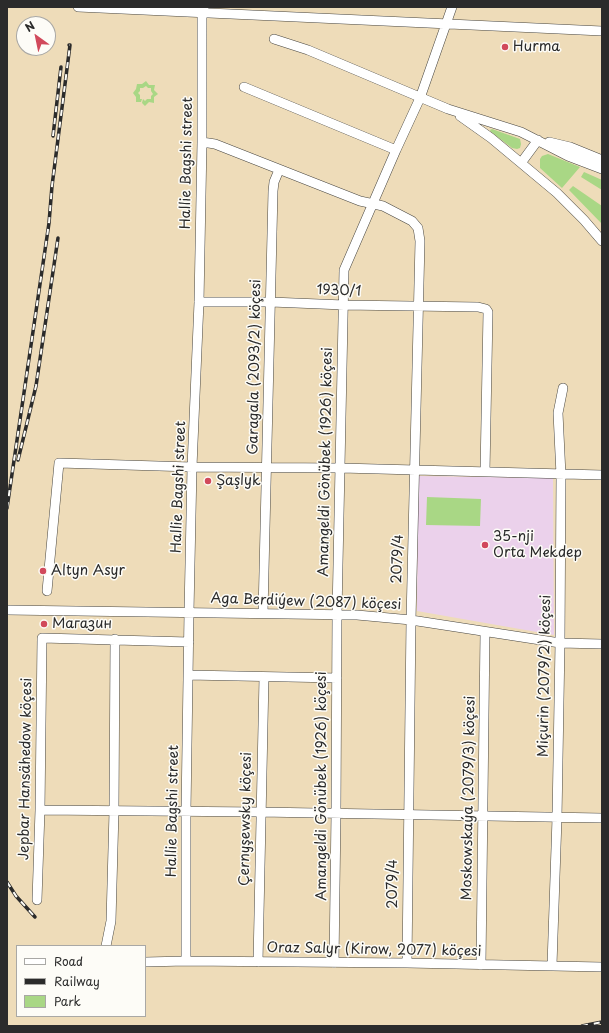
<!DOCTYPE html>
<html>
<head>
<meta charset="utf-8">
<style>
	body { margin:0 }
	#map { position:relative; width:609px; height:1033px; overflow:hidden; background:#eedcb9; font-family:"Playpen Sans",sans-serif }
	canvas { display:block }
	.frame { position:absolute; inset:0; border:8px solid #2b2b2b; pointer-events:none }
	.legend { position:absolute; left:16px; top:945px; width:130px; height:72px; box-sizing:border-box; background:#fdfcf7; border:1px solid #a9a8a5; margin:0; padding:5px 7px; list-style:none; font-size:12px; color:#2b2b2b }
	.legend li { display:flex; align-items:center; gap:8px; height:20px }
	.legend b { width:20px; border:1px solid #a9a8a5 }
	.north { position:absolute; left:16px; top:16px; width:40px; height:40px; box-sizing:border-box; background:#fdfcf7; border:1px solid #a9a8a5; border-radius:50%; rotate:327deg; font-size:11px; font-weight:700; line-height:16px; text-align:center; color:#2b2b2b }
	.north::after { content:''; display:block; margin:auto; width:14px; height:18px; background:#d1495b; clip-path:polygon(50% 0,100% 100%,50% 72%,0 100%) }
</style>
</head>
<body>
<div id="map">
<canvas width="609" height="1033"></canvas>
<div class="frame"></div>
<ul class="legend">
<li><b style="height:5px;background:#fff"></b>Road</li>
<li><b style="height:5px;background:#2b2b2b"></b>Railway</li>
<li><b style="height:11px;background:#a9d785"></b>Park</li>
</ul>
<div class="north">N</div>
</div>
<script>
const g = document.querySelector('canvas').getContext('2d');
g.lineJoin = 'round';
function fillPath(path, color) { g.fillStyle = color; g.fill(path, 'evenodd'); }
const toPath = rows => new Path2D(rows.map(r => 'M' + r).join(''));
function trace(path, color, width, dash) { g.strokeStyle = color; g.lineWidth = width; g.lineCap = dash ? 'butt' : 'round'; g.setLineDash(dash || []); g.stroke(path); }
function drawText(font, color, halo, rows, align = 'center') {
  g.font = font + ' "Playpen Sans",sans-serif'; g.lineWidth = 3; g.setLineDash([]); g.textBaseline = 'middle'; g.strokeStyle = halo; g.fillStyle = color; for (const [text, x, y, turn = 0] of rows) {
    g.save(); g.translate(x, y); g.rotate((+turn || 0) * Math.PI / 180); g.textAlign = isNaN(turn) ? turn : align; if (halo) g.strokeText(text, 0, 0); g.fillText(text, 0, 0); g.restore();
  }
}
fillPath(toPath([
	[418,476,553,478,554,635,417,611]
]), '#ebd1eb');
fillPath(toPath([
	[146,81,149,85,155,85,154,90,158,94,154,97,154,103,149,102,145,106,142,103,143,99,145,101,147,99,151,99,151,96,153,94,151,91,151,88,148,88,146,86,143,88,140,88,140,91,138,93,140,95,140,99,142,99,141,102,136,102,136,97,133,93,136,89,137,84,142,84],
	[492,129,520,139,521,144,520,148,517,149,512,148,491,132,490,130],
	[548,154,580,167,562,188,540,168,540,159,542,156],
	[584,172,602,180,602,190,581,177],
	[573,186,602,206,602,224,569,190],
	[427,497,481,499,480,526,426,525]
]), '#a9d785');
const minor = toPath([
	[78,7,602,31],
	[274,39,308,50,448,109,521,132,568,156,602,169],
	[244,87,396,150],
	[460,116,491,138,557,193,584,220,602,241],
	[202,142,215,144,360,201,383,206,412,221,418,228,420,241,411,620,407,963],
	[549,142,570,147,602,160],
	[521,163,538,140],
	[199,302,271,302,344,305,478,307,486,309,488,312,485,472],
	[47,591,59,463,192,467,341,468,602,475],
	[7,610,357,615,411,620,560,643,602,644],
	[263,613,273,191,274,182,279,170],
	[188,675,337,678],
	[40,810,260,812,602,818],
	[37,900,40,810,42,638,189,642],
	[106,946,111,921,114,811,115,639],
	[186,961,186,811,189,612,192,467,199,302,202,142,202,13,204,7],
	[145,962,186,961,407,963,602,967],
	[258,962,264,677],
	[334,963,336,813,337,614,344,270,396,150,420,98,452,7],
	[481,965,485,632],
	[552,965,557,818,560,643,561,475,558,413,563,388]
]);
trace(minor, '#484640', 10);
trace(minor, '#fff', 9);
const rail = toPath([
	[53,136,61,67],
	[18,460,36,386,58,238],
	[7,508,49,223,52,186,70,45,69,45],
	[7,882,16,896,35,917],
	[582,1026,602,1022]
]);
trace(rail, '#2b2b2b', 3.5);
trace(rail, '#fdfcf7', 2, [6]);
for (const [x, y, r, color] of [
	[505,47,4,"#d1495b"],
	[208,481,4,"#d1495b"],
	[485,545,4,"#d1495b"],
	[43,571,4,"#d1495b"],
	[44,624,4,"#d1495b"]
]) { const dot = new Path2D(); dot.arc(x, y, r, 0, 2 * Math.PI); g.fillStyle = color; g.fill(dot); trace(dot, '#fdfcf7', 1.5); }
drawText('14px', '#2b2b2b', '#fdfcf7', [
	["Hurma",513,47],
	["Şaşlyk",216,481],
	["35-nji",493,537],
	["Orta Mekdep",493,553],
	["Altyn Asyr",51,571],
	["Магазин",52,624]
], 'left');
drawText('14px', '#2b2b2b', '#fdfcf7', [
	["Hallie Bagshi street",187,163,-89],
	["1930/1",339,291,2],
	["Garagala (2093/2) köçesi",255,367,-89],
	["Amangeldi Gönübek (1926) köçesi",326,462,-89],
	["Hallie Bagshi street",179,487,-88],
	["2079/4",398,559,-88],
	["Aga Berdiýew (2087) köçesi",306,602,2],
	["Miçurin (2079/2) köçesi",545,676,-89],
	["Jepbar Hansähedow köçesi",26,769,-89],
	["Amangeldi Gönübek (1926) köçesi",322,786,-90],
	["Moskowskaýa (2079/3) köçesi",469,798,-89],
	["Hallie Bagshi street",173,811,-89],
	["Çernyşewsky köçesi",246,819,-89],
	["2079/4",393,884,-90],
	["Oraz Salyr (Kirow, 2077) köçesi",374,950,1]
]);
</script>
</body>
</html>
